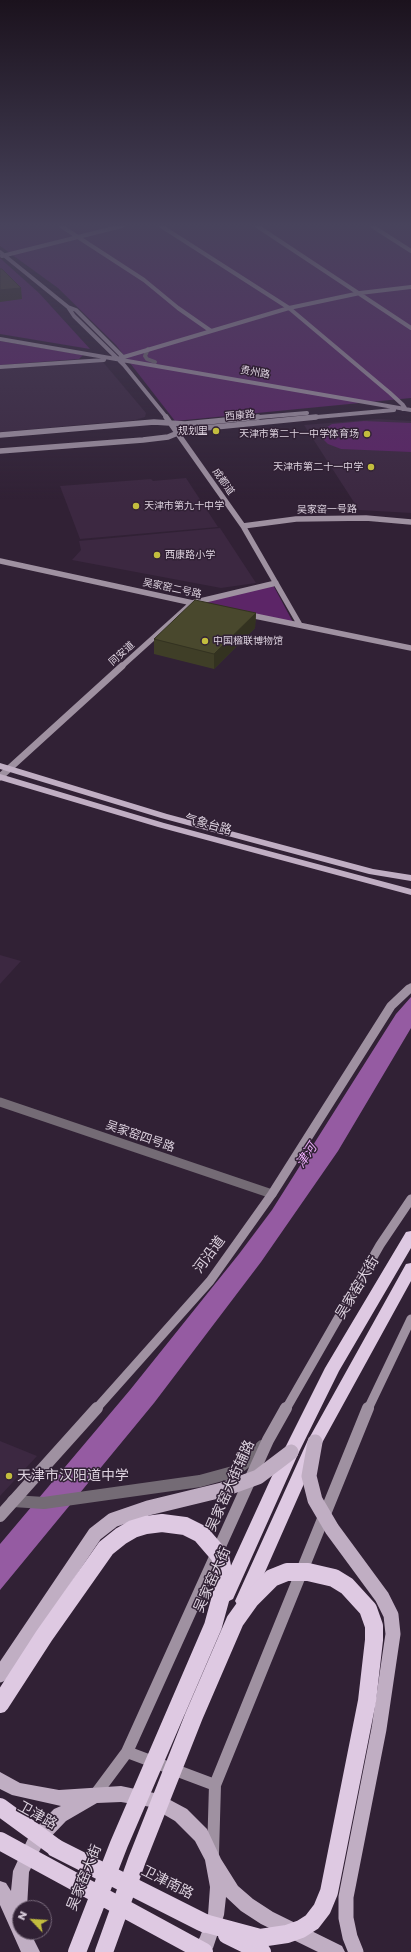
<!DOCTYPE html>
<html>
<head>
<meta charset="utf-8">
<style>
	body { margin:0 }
	#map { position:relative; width:411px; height:1952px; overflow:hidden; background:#312135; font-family:Poppins,sans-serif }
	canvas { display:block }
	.north { position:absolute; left:12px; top:1900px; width:40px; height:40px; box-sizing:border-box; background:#312135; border:1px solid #766879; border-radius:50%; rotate:295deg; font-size:11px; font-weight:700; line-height:16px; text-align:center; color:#ddd2df }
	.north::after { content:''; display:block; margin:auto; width:14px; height:18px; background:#c3bd3e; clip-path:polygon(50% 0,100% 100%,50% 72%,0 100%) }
</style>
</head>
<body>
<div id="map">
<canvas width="411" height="1952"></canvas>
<div class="north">N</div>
</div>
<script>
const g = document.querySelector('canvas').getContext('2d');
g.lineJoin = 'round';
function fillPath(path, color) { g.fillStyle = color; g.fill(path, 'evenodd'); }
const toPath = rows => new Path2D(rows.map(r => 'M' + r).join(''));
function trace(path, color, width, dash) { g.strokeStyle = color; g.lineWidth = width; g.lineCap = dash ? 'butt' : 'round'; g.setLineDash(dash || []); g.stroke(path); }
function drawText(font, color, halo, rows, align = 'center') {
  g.font = font + ' Poppins,"Noto Sans SC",sans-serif'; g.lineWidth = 3; g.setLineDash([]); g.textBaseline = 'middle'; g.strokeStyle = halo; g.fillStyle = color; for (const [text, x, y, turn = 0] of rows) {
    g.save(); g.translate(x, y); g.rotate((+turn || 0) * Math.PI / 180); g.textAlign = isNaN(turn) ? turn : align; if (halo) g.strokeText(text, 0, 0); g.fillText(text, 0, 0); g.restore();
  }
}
fillPath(toPath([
	[103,362,146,413,145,417,135,420,0,432,0,369],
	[378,419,411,421,411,513,359,510,304,425],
	[186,478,218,527,80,539,60,486,151,479,153,481],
	[220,528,256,583,221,588,72,560,81,550,79,541],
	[0,955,21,961,0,984],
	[0,1441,37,1456,0,1496]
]), '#3c2841');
fillPath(toPath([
	[0,226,411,226,411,398,175,421,116,345,58,288,0,246],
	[0,258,39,293,90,349,0,334],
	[0,341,83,355,79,359,0,365],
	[364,421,411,423,411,452,341,449,328,444,322,438,324,429,332,424],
	[272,583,295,626,188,603]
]), '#5c2567');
fillPath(toPath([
	[411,997,411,1028,338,1151,261,1262,154,1403,0,1590,0,1544,130,1390,239,1254,272,1210,396,1014]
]), '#955ba2');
trace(toPath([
	[148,349,145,356,147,359,155,362]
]), '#746b75', 4);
trace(toPath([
	[0,1102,272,1194]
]), '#746b75', 9);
trace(toPath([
	[13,1501,44,1503,200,1481,233,1472,250,1459,262,1446]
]), '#746b75', 12);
trace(toPath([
	[61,226,144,280,178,308,211,331],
	[161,226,289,308,390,393,403,405,405,408,403,409],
	[257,226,411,328],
	[372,226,411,251],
	[0,252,68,307,76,310,122,356],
	[2,256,122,226],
	[68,307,74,316,124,365,167,418],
	[0,339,411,410],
	[117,359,289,308,360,293,411,287],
	[0,367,104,360],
	[247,418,307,413],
	[306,418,394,410]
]), '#9f91a1', 4);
trace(toPath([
	[166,417,243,526,300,625],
	[0,435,154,422,185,424,258,417],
	[0,451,143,440,168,437,185,430,316,417],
	[243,526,296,519,366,518,411,522],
	[0,561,202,605],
	[245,614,411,648],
	[121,667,192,603,276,583]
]), '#9f91a1', 5.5);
trace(toPath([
	[0,777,122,666],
	[408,990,411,987]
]), '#9f91a1', 7);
trace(toPath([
	[96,1409,210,1281,272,1194,391,1006,409,989],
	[286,1409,380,1245,411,1199],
	[368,1409,411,1319]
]), '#9f91a1', 9);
trace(toPath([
	[0,1516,97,1408],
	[127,1752,215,1785],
	[95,1795,127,1752,268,1440,286,1408],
	[213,1853,215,1785,368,1408]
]), '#9f91a1', 12);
fillPath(toPath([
	[0,763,167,814,373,869,411,875,411,881,369,874,161,818,0,769,0,763],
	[0,774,164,823,411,889,411,895,158,827,0,780,0,774],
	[0,1772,20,1783,59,1790,121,1786,159,1794,187,1809,207,1829,221,1859,238,1886,253,1899,273,1912,342,1946,345,1952,318,1952,261,1924,241,1911,226,1897,224,1915,213,1948,210,1952,191,1952,200,1937,208,1915,210,1887,205,1860,195,1841,175,1821,151,1807,121,1802,97,1803,66,1821,42,1846,29,1872,27,1908,20,1908,20,1932,30,1932,40,1952,21,1952,0,1905,0,1881,6,1883,11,1891,13,1871,30,1834,54,1809,61,1806,12,1795,0,1789,0,1772]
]), '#c0aec3');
fillPath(toPath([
	[411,1231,411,1248,339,1371,299,1452,233,1599,227,1602,221,1599,218,1594,283,1452,325,1368,406,1232,411,1231],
	[411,1263,411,1281,322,1443,250,1606,244,1609,238,1606,235,1601,307,1442,406,1264,411,1263],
	[56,1838,211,1916,214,1923,211,1930,204,1933,197,1930,49,1855,46,1848,49,1841,56,1838]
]), '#dec9e2');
trace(toPath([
	[315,1442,309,1476,315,1500,332,1529,382,1597,391,1615,393,1634,379,1729,346,1897,346,1918,350,1937,356,1952],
	[0,1675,95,1534,113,1520,148,1508,222,1490,258,1477,291,1452]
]), '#c0aec3', 15);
trace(toPath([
	[0,1704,44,1636,106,1548,121,1536,133,1529,146,1525,162,1523,185,1526,201,1534,220,1556,225,1582,213,1626,119,1844,77,1952],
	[0,1807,56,1848],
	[0,1841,204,1952],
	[227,1935,262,1952],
	[104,1952,137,1860,194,1716,235,1621,250,1600,272,1578,287,1572,308,1572,334,1578,347,1586,368,1609,374,1626,374,1640,367,1701,329,1892,322,1909,312,1922,301,1929,287,1934,260,1938,204,1923]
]), '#dec9e2', 18);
fillPath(toPath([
	[256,613,255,628,214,669,154,654,154,639]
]), '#3f3e27');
fillPath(toPath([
	[21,288,22,299,0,302,0,290],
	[256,613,255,628,214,669,214,654]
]), '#333220');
const building = toPath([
	[0,269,2,269,21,288,0,290,0,269],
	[195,600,256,613,214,654,154,639,195,600]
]);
fillPath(building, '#49482d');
trace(building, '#333220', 1);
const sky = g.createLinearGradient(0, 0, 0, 500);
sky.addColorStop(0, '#1b121d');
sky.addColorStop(0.45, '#48435c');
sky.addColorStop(1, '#48435c00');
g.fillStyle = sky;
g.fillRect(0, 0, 411, 500);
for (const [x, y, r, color] of [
	[216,431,4,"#c3bd3e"],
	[367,434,4,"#c3bd3e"],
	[371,467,4,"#c3bd3e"],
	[136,506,4,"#c3bd3e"],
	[157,555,4,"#c3bd3e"],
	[205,641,4,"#c3bd3e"],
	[9,1476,4,"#c3bd3e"]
]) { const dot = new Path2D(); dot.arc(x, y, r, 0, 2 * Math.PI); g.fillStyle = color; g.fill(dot); trace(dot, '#312135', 1.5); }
drawText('10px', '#ddd2df', '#312135', [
	["贵州路",255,373,10],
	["西康路",240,416,-5],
	["成都道",223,482,55],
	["吴家窑一号路",327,510,-1],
	["吴家窑二号路",172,589,12],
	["同安道",122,654,-42]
]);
drawText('10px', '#ddd2df', '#312135', [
	["规划里",208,431],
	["天津市第二十一中学体育场",359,434],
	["天津市第二十一中学",363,467],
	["天津市第九十中学",144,506,"left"],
	["西康路小学",165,555,"left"],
	["中国楹联博物馆",213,641,"left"]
], 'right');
drawText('12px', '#ddd2df', '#312135', [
	["气象台路",208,825,15],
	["吴家窑四号路",140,1137,19]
]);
drawText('italic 13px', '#eaabf7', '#312135', [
	["津河",307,1156,-56]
]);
drawText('14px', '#ddd2df', '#312135', [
	["河沿道",210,1255,-53],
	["吴家窑大街",358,1288,-59],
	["吴家窑大街辅路",231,1486,-66],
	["吴家窑大街",213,1580,-66],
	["卫津路",37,1816,29],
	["吴家窑大街",85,1878,-68],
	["卫津南路",167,1883,27]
]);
drawText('14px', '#ddd2df', '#312135', [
	["天津市汉阳道中学",17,1476]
], 'left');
</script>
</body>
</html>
